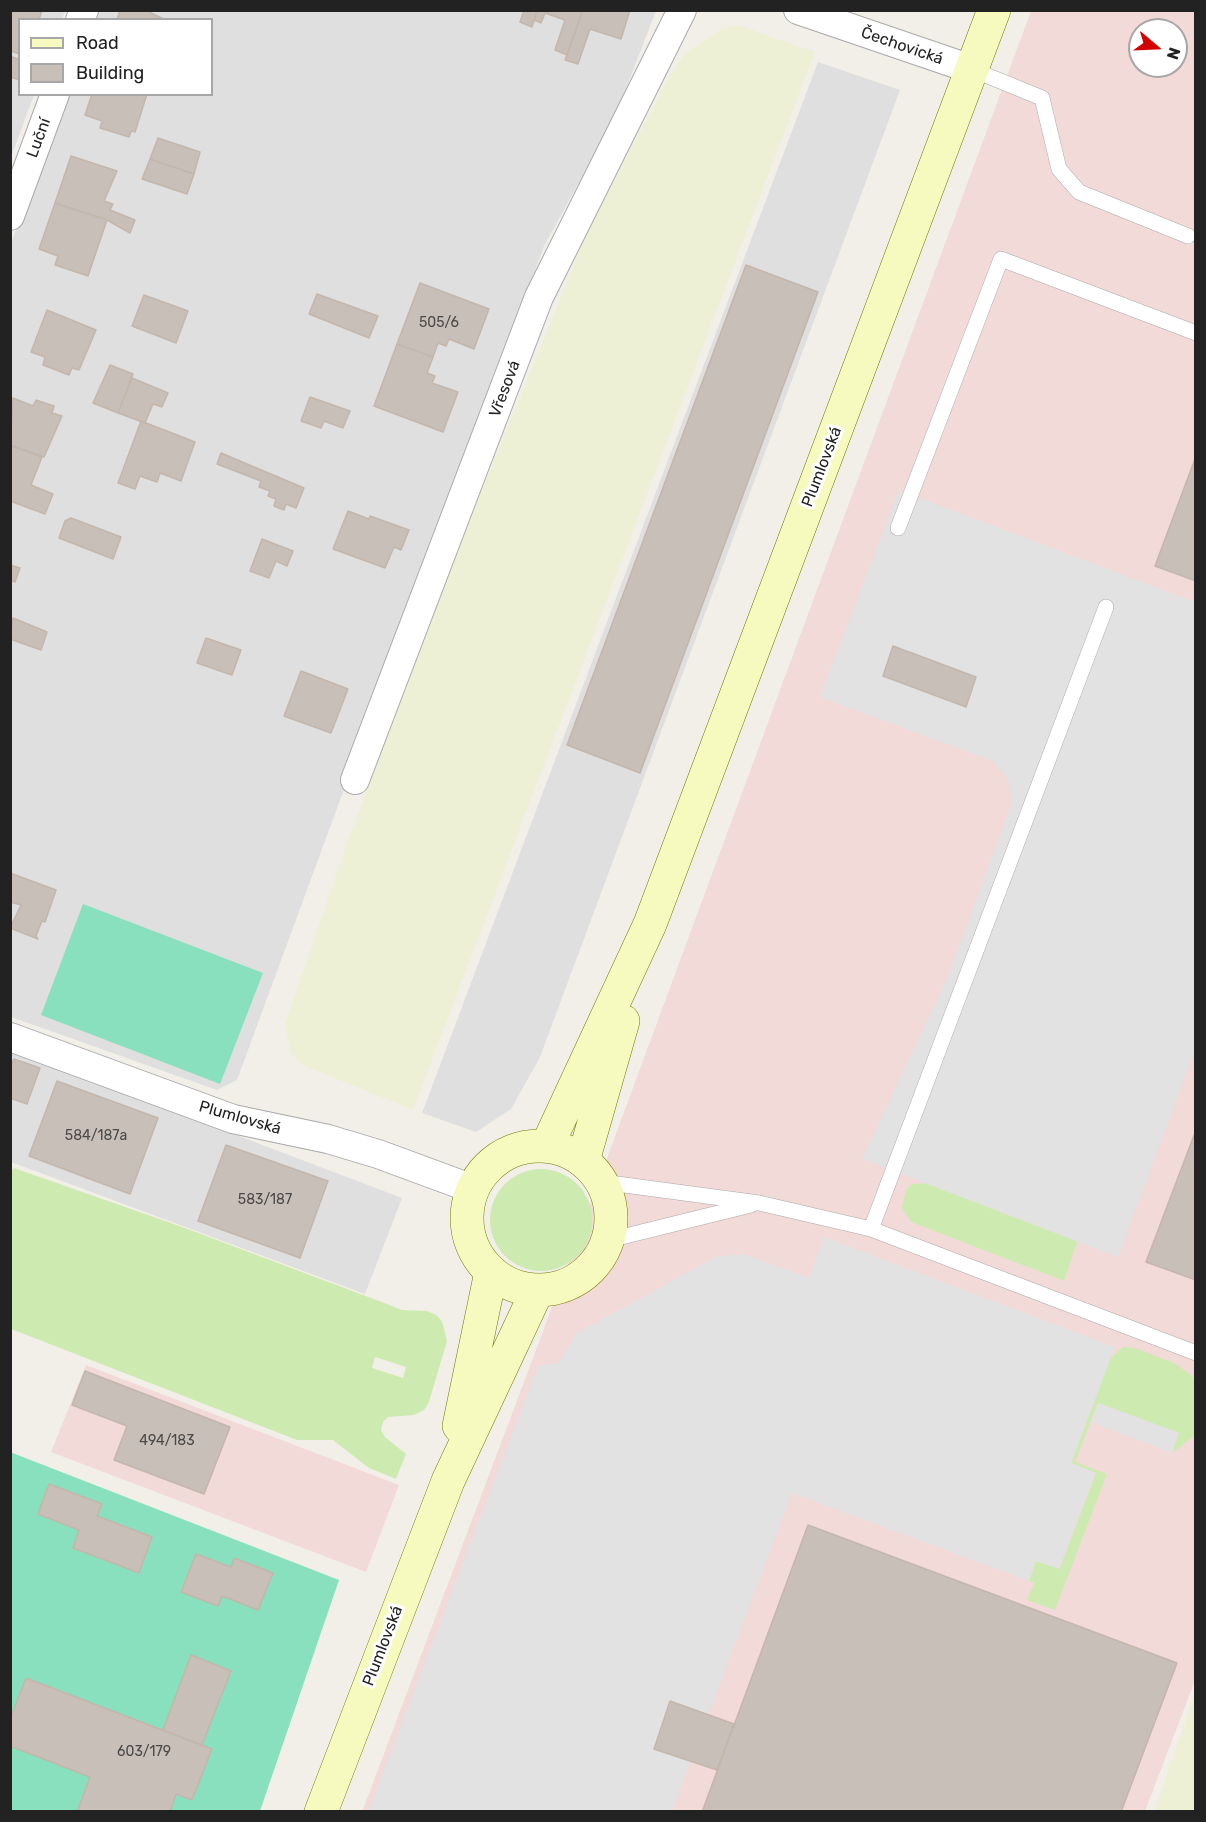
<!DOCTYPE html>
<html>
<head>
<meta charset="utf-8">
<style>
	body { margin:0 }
	#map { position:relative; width:1206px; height:1822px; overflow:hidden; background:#f2efe9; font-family:Rubik,sans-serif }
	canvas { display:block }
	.frame { position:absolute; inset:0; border:12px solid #222; pointer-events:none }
	.legend { position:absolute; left:18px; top:18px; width:195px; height:78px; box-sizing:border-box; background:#fff; border:2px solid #a7a7a7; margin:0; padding:8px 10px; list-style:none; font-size:18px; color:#222 }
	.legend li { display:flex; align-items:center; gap:12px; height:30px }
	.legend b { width:30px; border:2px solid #a7a7a7 }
	.north { position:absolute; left:1128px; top:18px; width:60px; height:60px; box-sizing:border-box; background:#fff; border:2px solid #a7a7a7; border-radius:50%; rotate:109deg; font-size:16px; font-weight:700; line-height:24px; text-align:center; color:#222 }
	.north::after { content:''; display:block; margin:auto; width:21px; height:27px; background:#d40000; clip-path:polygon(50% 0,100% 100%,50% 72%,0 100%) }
</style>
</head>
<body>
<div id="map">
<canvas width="1206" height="1822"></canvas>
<div class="frame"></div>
<ul class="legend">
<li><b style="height:8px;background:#f7fabf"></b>Road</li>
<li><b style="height:16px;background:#c7bfb8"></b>Building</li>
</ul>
<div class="north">N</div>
</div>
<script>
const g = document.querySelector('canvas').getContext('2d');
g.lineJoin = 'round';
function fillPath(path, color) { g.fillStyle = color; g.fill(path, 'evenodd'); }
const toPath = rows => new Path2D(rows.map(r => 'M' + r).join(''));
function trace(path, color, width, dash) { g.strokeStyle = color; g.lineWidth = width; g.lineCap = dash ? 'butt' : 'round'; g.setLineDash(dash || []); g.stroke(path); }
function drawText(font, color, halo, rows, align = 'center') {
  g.font = font + ' Rubik,sans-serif'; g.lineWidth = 6; g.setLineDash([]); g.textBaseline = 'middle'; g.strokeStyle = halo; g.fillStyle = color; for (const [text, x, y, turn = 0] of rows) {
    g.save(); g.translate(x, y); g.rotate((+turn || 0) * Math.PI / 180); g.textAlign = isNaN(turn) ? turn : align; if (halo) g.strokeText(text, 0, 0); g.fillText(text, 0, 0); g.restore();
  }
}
fillPath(toPath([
	[11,11,65,11,62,19,20,20,20,94,34,95,11,157],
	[97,11,656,11,615,117,544,246,237,1080,217,1090,11,1017,10,246,66,95,212,94,212,20,94,19],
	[818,62,900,90,540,1057,511,1109,476,1132,422,1113],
	[10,1049,402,1198,365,1294,11,1162]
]), '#e0dfdf');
fillPath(toPath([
	[1031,11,1195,11,1196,1678,1145,1811,362,1812,539,1342],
	[1140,30,1176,30,1176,66,1140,66],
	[86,1365,399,1485,366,1572,51,1452]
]), '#f2dad9');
fillPath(toPath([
	[738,25,815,52,413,1110,302,1065,290,1052,285,1024,349,837,470,519,586,235,670,75,684,54,721,29],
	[1195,1693,1195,1811,1154,1811]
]), '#eef0d5');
fillPath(toPath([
	[14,1168,185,1228,387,1304,402,1310,427,1311,436,1315,442,1321,447,1341,429,1402,424,1410,414,1415,388,1417,383,1422,381,1430,385,1437,406,1454,396,1479,369,1468,333,1440,297,1440,11,1329,10,1172],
	[375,1357,406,1367,403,1378,372,1368],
	'490 1220a51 51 0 1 1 102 0a51 51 0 1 1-102 0Z',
	[927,1183,1078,1240,1064,1281,911,1222,902,1208,906,1190,912,1184],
	[1123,1347,1135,1348,1174,1363,1191,1375,1195,1380,1195,1435,1172,1453,1179,1433,1098,1403,1075,1462,1107,1474,1055,1610,1027,1600,1034,1583,1029,1581,1036,1561,1060,1568,1096,1473,1071,1463,1110,1359]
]), '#cdebb0');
fillPath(toPath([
	[83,904,263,973,220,1084,41,1015],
	[10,1452,339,1580,260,1811,11,1811]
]), '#88e0be');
fillPath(toPath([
	[899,490,1195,602,1195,1050,1118,1257,862,1159,947,979,1012,803,1008,779,993,761,820,697],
	[824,1237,1115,1347,1071,1463,1096,1473,1059,1569,1036,1561,1029,1581,792,1493,672,1811,368,1812,538,1366,559,1363,577,1333,716,1257,744,1254,809,1278],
	[1098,1403,1179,1433,1172,1453,1091,1422]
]), '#e2e2e2');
const building = toPath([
	[10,10,42,10,39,20,20,20,20,54,10,51,10,10],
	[120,10,152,10,151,13,166,20,117,20,120,10],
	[524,10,537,10,532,27,520,22,524,10],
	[537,10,583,10,567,55,555,50,565,20,545,13,541,23,534,20,537,10],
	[583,10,630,10,621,39,590,29,578,64,565,60,583,10],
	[10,56,20,60,20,80,10,77,10,56],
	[92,94,147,94,135,132,131,131,129,137,100,128,102,121,85,115,92,94],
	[158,138,200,152,194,174,150,159,158,138],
	[71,156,117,171,104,201,113,204,110,210,135,220,130,233,107,220,55,203,71,156],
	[150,159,194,174,187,194,142,179,150,159],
	[55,203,107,220,88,276,55,265,58,256,39,249,55,203],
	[746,265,818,292,640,773,567,745,746,265],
	[420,283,489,309,474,349,449,339,446,346,438,343,433,357,397,344,420,283],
	[317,294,378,316,369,338,309,314,317,294],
	[144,295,188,311,176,343,132,326,144,295],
	[47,310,96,330,79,370,72,368,69,375,43,365,45,357,31,352,47,310],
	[397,344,433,357,427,373,435,376,432,383,458,392,443,432,374,406,397,344],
	[110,365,133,374,118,413,93,403,110,365],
	[132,378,168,393,162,407,153,404,145,423,118,413,132,378],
	[310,397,350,411,343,428,324,421,321,428,301,421,310,397],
	[13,398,33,406,36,400,54,406,52,413,62,416,44,457,10,445,13,398],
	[141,421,195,442,181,481,160,473,157,482,140,476,135,489,118,483,141,421],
	[10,445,42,457,31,485,53,494,45,514,10,501,10,445],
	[221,453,304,488,296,508,286,504,284,510,274,506,276,499,268,496,270,491,259,487,261,481,217,464,221,453],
	[1196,456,1196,581,1155,566,1196,456],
	[348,511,369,519,370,516,409,530,401,550,394,547,385,568,333,549,348,511],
	[71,518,121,537,113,559,59,538,65,521,71,518],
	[262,539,293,551,287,566,276,561,269,578,250,571,262,539],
	[10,565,20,568,15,582,10,580,10,565],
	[13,618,47,632,41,650,10,639,13,618],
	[206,638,241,650,232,675,197,663,206,638],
	[893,646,976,677,966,707,883,676,893,646],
	[301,671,348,689,331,733,284,716,301,671],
	[10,873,56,890,45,922,42,921,36,936,38,939,10,928,21,905,10,902,10,873],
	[14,1059,40,1068,27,1104,10,1098,10,1068,14,1059],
	[57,1081,158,1118,130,1194,29,1156,57,1081],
	[1196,1130,1196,1280,1146,1262,1196,1130],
	[226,1145,328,1181,300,1258,198,1221,226,1145],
	[85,1371,230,1427,204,1494,114,1460,127,1426,72,1405,85,1371],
	[49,1484,102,1504,97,1516,152,1537,139,1573,73,1548,79,1530,38,1514,49,1484],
	[808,1525,1177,1663,1121,1812,702,1812,808,1525],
	[196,1554,231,1567,234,1558,273,1573,258,1610,222,1596,218,1606,181,1592,196,1554],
	[191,1655,231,1671,202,1745,163,1730,191,1655],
	[26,1678,212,1749,192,1800,176,1794,170,1812,77,1812,90,1777,10,1746,10,1719,26,1678],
	[670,1701,734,1724,717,1770,654,1749,670,1701]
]);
fillPath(building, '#c7bfb8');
trace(building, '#c4b6ab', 1.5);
const service = toPath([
	[971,69,1042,98,1059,169,1079,192,1188,236],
	[898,528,1001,259,1196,333],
	[602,1182,759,1203,871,1229,1196,1353],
	[871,1229,1106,607],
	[609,1240,751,1205]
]);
const minor = toPath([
	[798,10,971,69],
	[80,20,84,10],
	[10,216,55,94],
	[355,780,539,297,682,10],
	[10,1037,233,1119,328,1139,378,1154,473,1189]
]);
const secondary = toPath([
	'467 1218a72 72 0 1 1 144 0a72 72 0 1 1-144 0Z',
	[547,1146,650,924,994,10],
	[583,1161,623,1021],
	[459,1426,491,1272],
	[321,1812,448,1481,537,1291]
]);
trace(service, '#a9a9a9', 16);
trace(minor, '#a9a9a9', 30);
trace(secondary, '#707d05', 34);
trace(service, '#fff', 15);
trace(minor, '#fff', 28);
trace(secondary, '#f7fabf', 33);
drawText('14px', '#4b4948', null, [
	["505/6",439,323],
	["584/187a",96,1136],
	["583/187",265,1200],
	["494/183",167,1441],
	["603/179",144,1752]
]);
drawText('16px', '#222', '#fff', [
	["Čechovická",902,46,19],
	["Luční",39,138,-70],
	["Vřesová",505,389,-69],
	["Plumlovská",822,467,-69],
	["Plumlovská",240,1118,16],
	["Plumlovská",383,1646,-69]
]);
</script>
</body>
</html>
